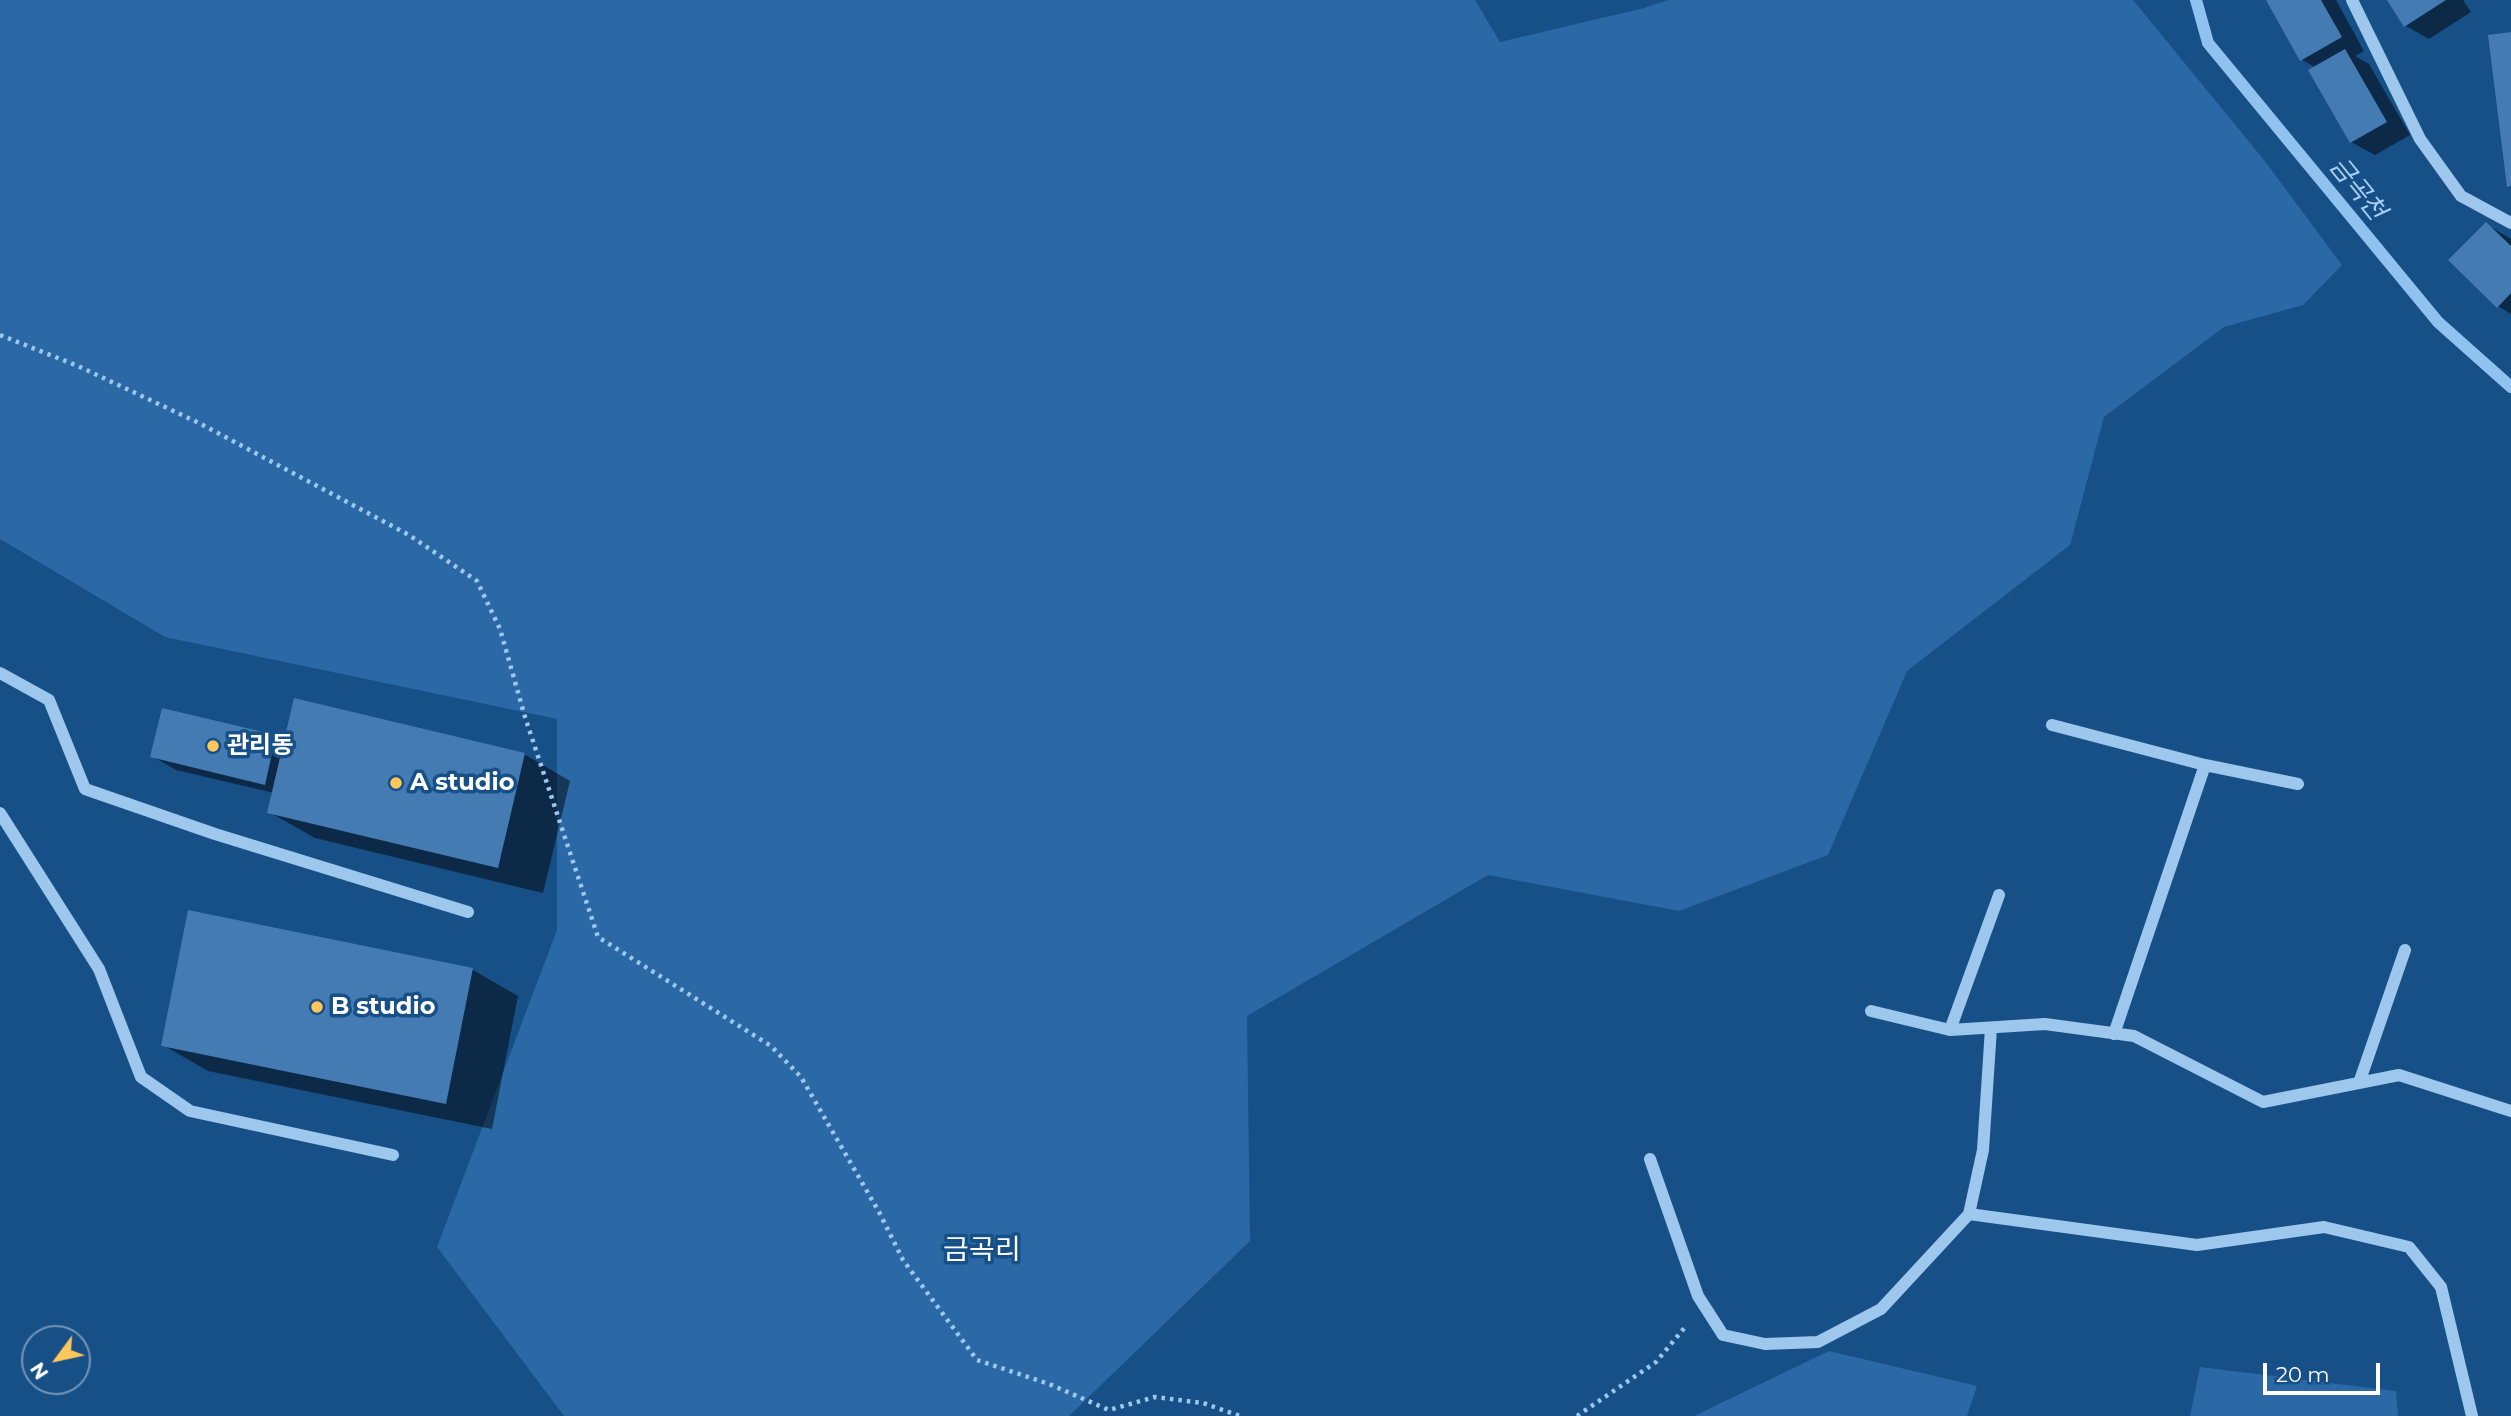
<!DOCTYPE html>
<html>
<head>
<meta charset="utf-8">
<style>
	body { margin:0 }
	#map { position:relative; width:2511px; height:1416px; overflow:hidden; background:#174f87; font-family:Montserrat,sans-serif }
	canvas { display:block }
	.north { position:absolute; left:21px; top:1325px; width:70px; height:70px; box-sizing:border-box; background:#174f87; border:2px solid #7495b7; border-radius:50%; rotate:237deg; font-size:19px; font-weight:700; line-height:28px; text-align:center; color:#fff }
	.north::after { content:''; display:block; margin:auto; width:24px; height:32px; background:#ffc65a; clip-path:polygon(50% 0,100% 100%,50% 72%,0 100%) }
	.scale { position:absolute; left:2263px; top:1363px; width:117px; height:32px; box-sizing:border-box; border:4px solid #fff; border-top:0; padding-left:9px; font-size:21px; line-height:24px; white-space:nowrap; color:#fff; -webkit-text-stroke:5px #174f87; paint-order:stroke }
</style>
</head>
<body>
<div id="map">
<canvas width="2511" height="1416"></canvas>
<div class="north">N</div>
<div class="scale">20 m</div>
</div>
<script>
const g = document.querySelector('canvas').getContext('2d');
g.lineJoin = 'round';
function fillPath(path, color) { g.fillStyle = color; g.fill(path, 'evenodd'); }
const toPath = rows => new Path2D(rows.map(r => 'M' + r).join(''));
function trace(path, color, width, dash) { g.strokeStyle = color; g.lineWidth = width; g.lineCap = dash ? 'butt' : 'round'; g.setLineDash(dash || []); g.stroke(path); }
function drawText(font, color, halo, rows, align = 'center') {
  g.font = font + ' Montserrat,"Noto Sans KR",sans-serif'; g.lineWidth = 7; g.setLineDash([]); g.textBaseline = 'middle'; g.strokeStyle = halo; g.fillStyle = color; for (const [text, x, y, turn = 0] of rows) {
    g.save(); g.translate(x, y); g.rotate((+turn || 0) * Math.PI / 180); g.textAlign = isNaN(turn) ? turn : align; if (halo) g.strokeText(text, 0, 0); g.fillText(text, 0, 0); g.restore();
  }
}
fillPath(toPath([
	[0,0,1475,0,1500,42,1644,8,1669,0,2133,0,2264,160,2342,265,2303,305,2224,327,2104,417,2070,545,1907,671,1828,855,1679,911,1488,875,1247,1016,1250,1241,1069,1416,564,1416,437,1247,557,930,557,719,165,637,0,539],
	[1829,1351,1977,1386,1967,1416,1694,1416],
	[2200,1367,2396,1391,2398,1416,2190,1416]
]), '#2a69a5');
fillPath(toPath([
	[2268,0,2336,0,2364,51,2355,56,2369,64,2410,135,2375,155,2351,142,2316,68,2301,59],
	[2389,0,2463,0,2471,12,2429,39,2406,26],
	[2486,224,2511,239,2511,314,2498,306],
	[163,710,276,737,285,743,524,754,570,781,543,893,315,838,269,812,274,793,176,770,152,756],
	[190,912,473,970,518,996,492,1129,208,1071,163,1045]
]), '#0007');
trace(toPath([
	[2196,0,2208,43,2438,322,2511,387]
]), '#90c2f0', 12);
fillPath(toPath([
	[2266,0,2321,0,2342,37,2300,61],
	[2387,0,2446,0,2404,27],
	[2511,32,2511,186,2507,187,2488,35],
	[2345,49,2387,122,2350,143,2308,70],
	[2486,222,2511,246,2511,293,2497,308,2448,260],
	[294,698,525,753,498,868,267,813],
	[162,708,276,735,265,785,150,757],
	[188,910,473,968,446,1104,161,1046]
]), '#447bb2');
trace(toPath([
	[0,335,78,366,201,424,409,535,477,581,500,629,525,717,598,937,771,1046,801,1077,879,1212,903,1260,977,1360,1049,1384,1109,1410,1155,1397,1203,1403,1240,1416],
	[1577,1416,1656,1362,1686,1326]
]), '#9ec7ed', 4.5, [3.5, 5]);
trace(toPath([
	[2352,0,2420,139,2461,196,2511,223],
	[0,673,49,700,85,789,215,834,468,912],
	[2052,725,2205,765,2114,1034],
	[2205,765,2298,784],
	[0,813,99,969,141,1077,190,1111,393,1155],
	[1871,1011,1950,1030,2045,1024,2134,1036,2263,1102,2399,1075,2511,1111],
	[1950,1030,1999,895],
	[2359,1083,2405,950],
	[1650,1159,1698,1296,1723,1335,1765,1344,1818,1342,1881,1309,1969,1214,1983,1150,1991,1028],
	[1969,1214,2197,1245,2324,1227,2409,1247,2441,1287,2472,1416]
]), '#9ec7ed', 12);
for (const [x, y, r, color] of [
	[213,746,7,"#ffc65a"],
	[396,783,7,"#ffc65a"],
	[317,1007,7,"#ffc65a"]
]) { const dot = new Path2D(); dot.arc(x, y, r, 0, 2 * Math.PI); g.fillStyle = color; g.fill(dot); trace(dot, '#174f87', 2.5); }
drawText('bold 24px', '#fff', '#174f87', [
	["관리동",227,746],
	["A studio",410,783],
	["B studio",331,1007]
], 'left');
drawText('italic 26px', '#a9d0f5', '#174f87', [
	["금곡천",2357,189,51]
]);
drawText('28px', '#fff', '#174f87', [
	["금곡리",982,1251]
]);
</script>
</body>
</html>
